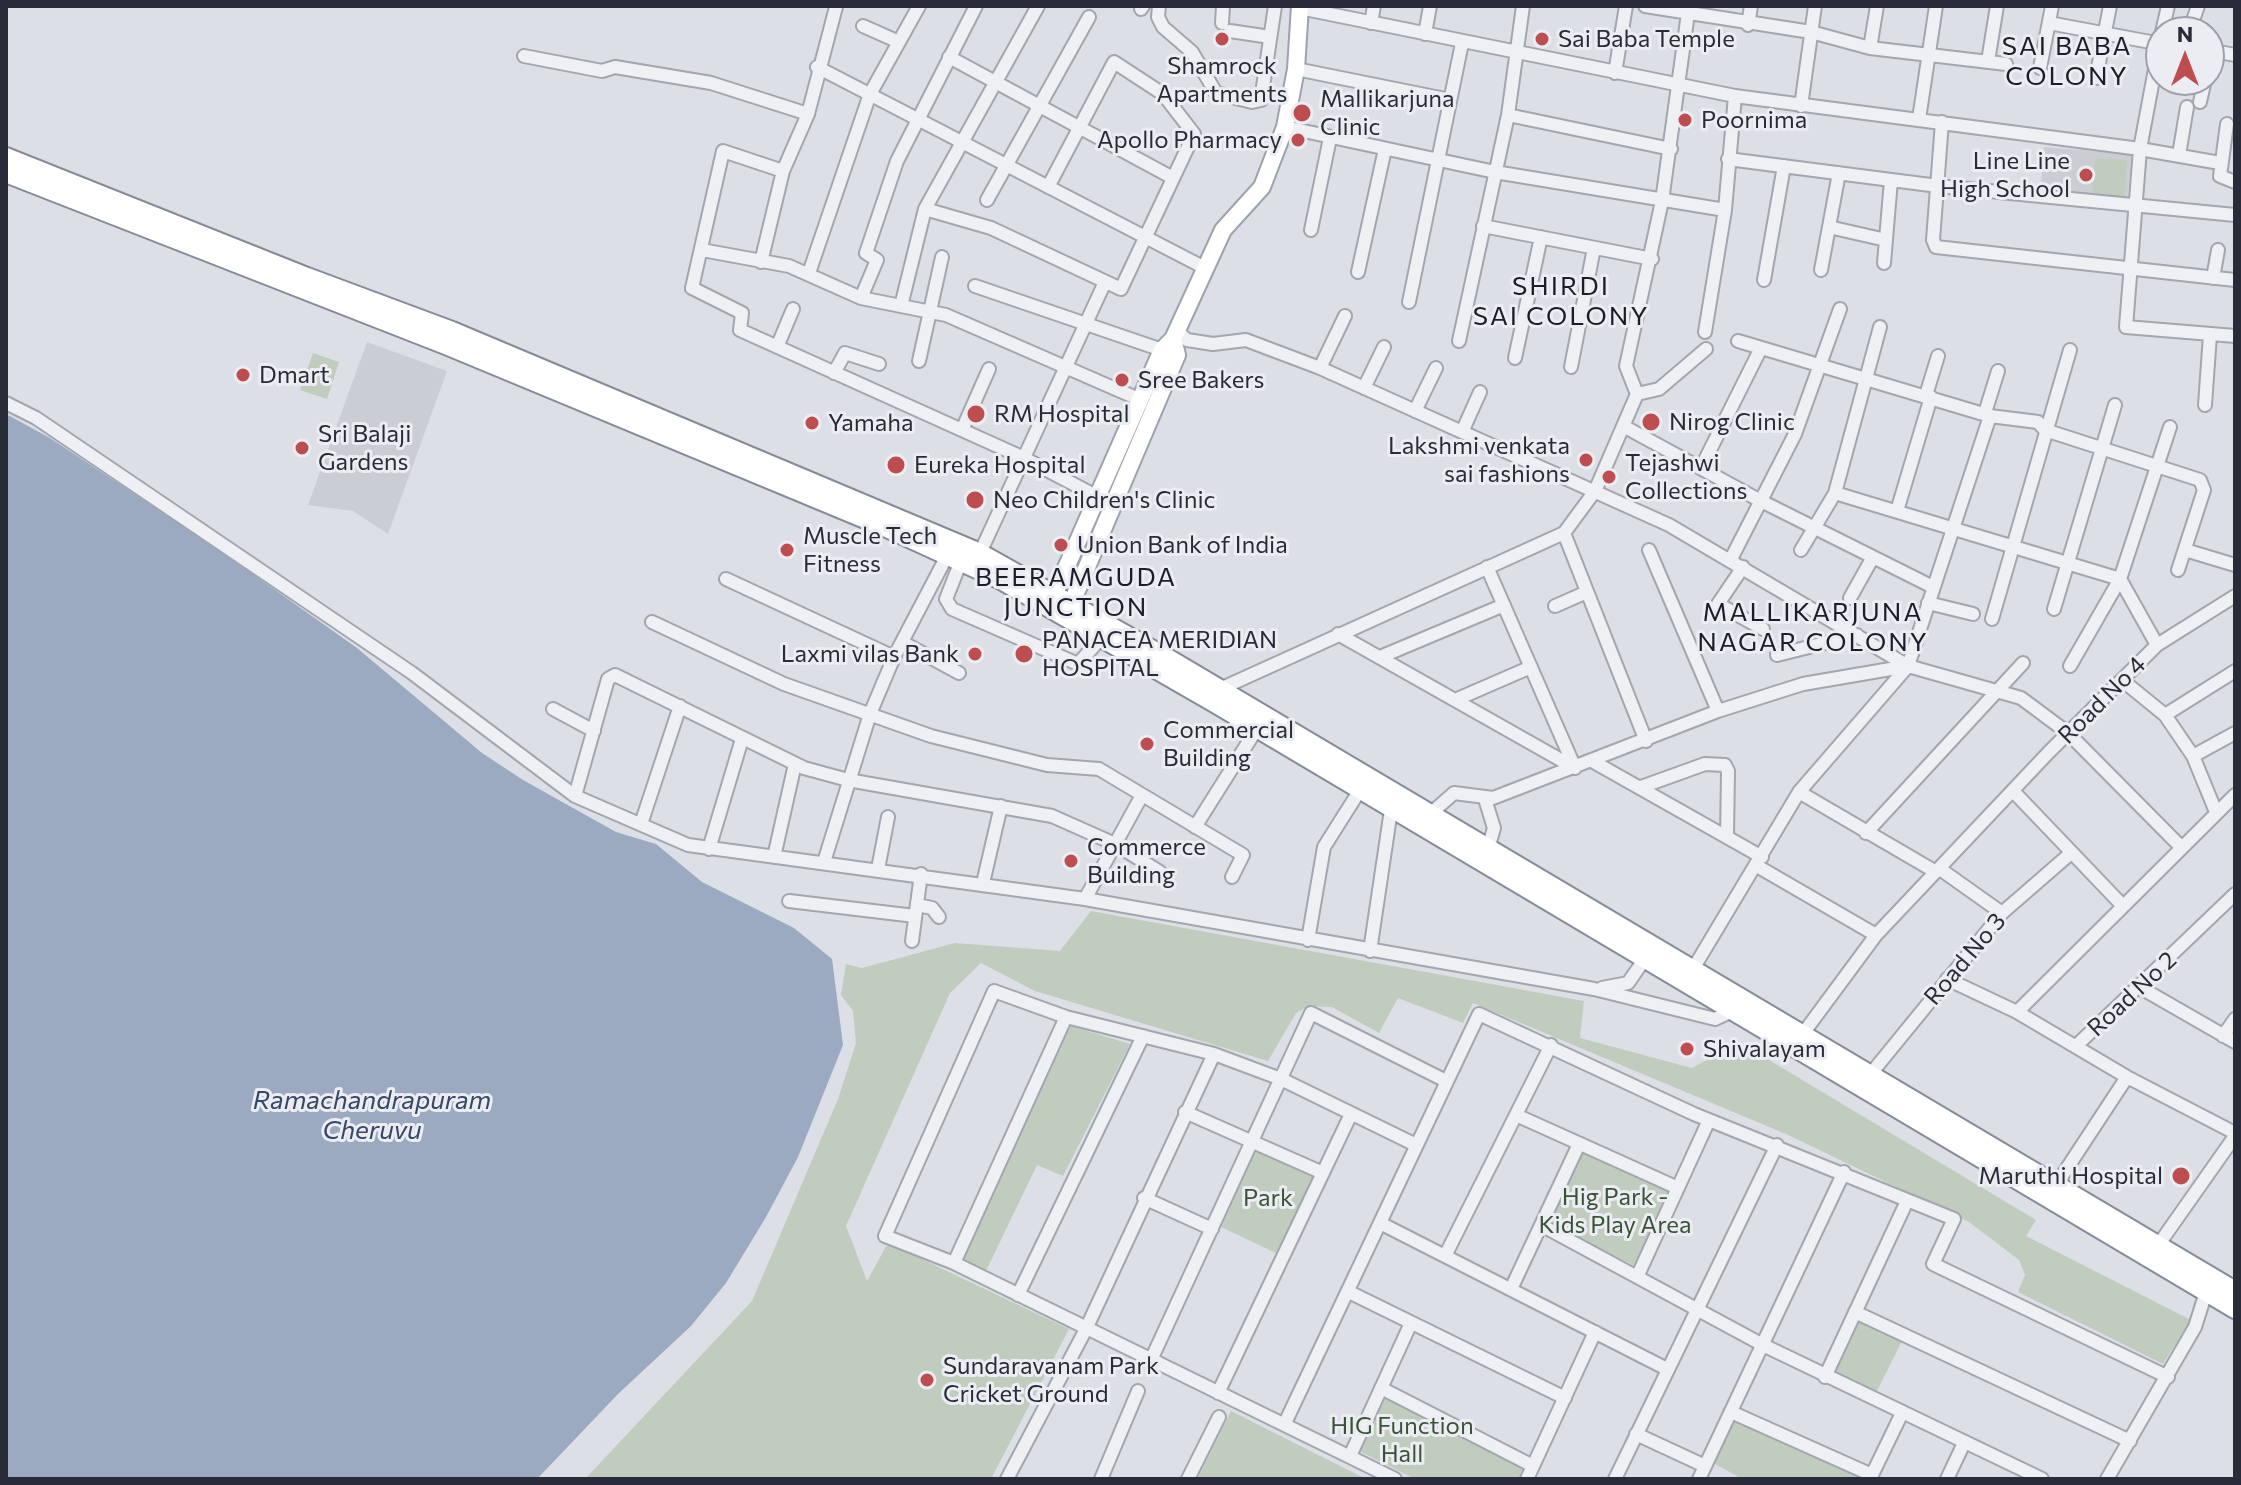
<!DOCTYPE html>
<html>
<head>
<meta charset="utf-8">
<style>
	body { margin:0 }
	#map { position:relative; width:2241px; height:1485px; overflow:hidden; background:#dcdfe5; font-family:Commissioner,sans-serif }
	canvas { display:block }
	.frame { position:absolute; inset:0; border:8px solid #282c39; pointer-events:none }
	.north { position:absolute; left:2145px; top:16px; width:80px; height:80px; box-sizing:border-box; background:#ebedf3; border:2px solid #9da0a9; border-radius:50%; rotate:0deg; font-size:22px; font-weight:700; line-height:32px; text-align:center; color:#282c39 }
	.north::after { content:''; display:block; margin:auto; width:28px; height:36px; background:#be4d50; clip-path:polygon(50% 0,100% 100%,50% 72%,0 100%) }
</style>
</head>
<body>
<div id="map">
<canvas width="2241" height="1485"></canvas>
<div class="frame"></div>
<div class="north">N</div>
</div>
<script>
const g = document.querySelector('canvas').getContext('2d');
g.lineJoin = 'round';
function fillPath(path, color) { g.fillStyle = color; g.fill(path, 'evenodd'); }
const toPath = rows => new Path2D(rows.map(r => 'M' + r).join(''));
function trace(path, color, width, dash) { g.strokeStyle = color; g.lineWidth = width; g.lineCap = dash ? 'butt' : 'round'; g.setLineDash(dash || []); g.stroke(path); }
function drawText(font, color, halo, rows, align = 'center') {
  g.font = font + ' Commissioner,sans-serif'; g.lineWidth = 6; g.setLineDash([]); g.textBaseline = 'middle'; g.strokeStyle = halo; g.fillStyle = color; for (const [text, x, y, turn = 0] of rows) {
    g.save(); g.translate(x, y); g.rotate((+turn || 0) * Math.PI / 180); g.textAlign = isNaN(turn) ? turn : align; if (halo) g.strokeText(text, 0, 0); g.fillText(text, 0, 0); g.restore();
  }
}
fillPath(toPath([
	[2044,147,2132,154,2127,203,2040,197],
	[367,342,447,371,388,534,353,511,308,505]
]), '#cbcdd5');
fillPath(toPath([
	[2095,158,2127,160,2124,198,2092,195],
	[313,353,339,362,327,399,300,390],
	[1091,911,1584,1001,1580,1038,1692,1068,1739,1042,2036,1220,2026,1236,2191,1320,2163,1364,2018,1292,2025,1275,2019,1260,1969,1222,1786,1134,1473,1003,1463,1023,1398,998,1379,1033,1332,1007,1309,1006,1296,1013,1268,1061,1035,991,981,963,950,993,846,1226,867,1281,888,1243,1069,1329,991,1479,585,1479,752,1301,838,1099,856,1043,853,1011,841,995,846,964,862,968,955,943,1060,951],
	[1068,1025,1130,1044,1063,1176,1037,1165,986,1271,961,1259],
	[1255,1151,1314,1176,1276,1253,1221,1227],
	[1582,1151,1671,1191,1635,1266,1548,1222],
	[1858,1319,1902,1341,1875,1395,1831,1373],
	[1383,1397,1524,1469,1520,1479,1415,1479,1359,1451],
	[1231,1411,1366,1479,1197,1479],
	[1733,1420,1863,1479,1736,1479,1737,1476,1713,1463]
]), '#c0cdbe');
fillPath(toPath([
	[6,414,50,438,223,553,357,648,482,753,523,780,616,832,656,844,702,882,794,928,832,959,843,1045,798,1157,766,1217,726,1283,691,1326,618,1394,537,1479,6,1479]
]), '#9ba9c1');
const minor = toPath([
	[1159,6,1158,17,1163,27,1192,52,1216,93,1252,102,1261,100,1275,6],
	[1645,6,1811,32,1870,48,2006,64],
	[1300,8,1735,96,2140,149,2220,163],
	[1141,9,1143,6],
	[1222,23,1223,6],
	[1371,23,1374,6],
	[2049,23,2161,44],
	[1748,25,1751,6],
	[863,26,899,42],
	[1230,31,1270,37],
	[2162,32,2168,6],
	[2189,32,2198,6],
	[1425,34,1430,6],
	[2161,37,2140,149,2126,327,2235,336],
	[1870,48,1877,6],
	[2209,50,2235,55],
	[524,56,602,71,615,67,711,83,808,114],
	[949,57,1173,178],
	[1988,61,1997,6],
	[817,67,1205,268],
	[2040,68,2052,6],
	[1296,69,1450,100],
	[1615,73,1626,6],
	[2096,78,2110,6],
	[2200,102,2205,80],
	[1801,106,1815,6],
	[1508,115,1671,149],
	[1919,119,1936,6],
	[1942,122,1933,240,1936,247,2235,280],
	[2227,124,2220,176,2235,182],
	[1285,127,1495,172,1725,210],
	[2179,155,2187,107],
	[1728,159,1938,186,2235,215],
	[783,171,723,151,692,288,742,313,740,330,1024,458,1098,497],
	[987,200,1089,17],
	[925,209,1038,6],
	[1483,226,1652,259],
	[1829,227,1886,240],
	[1311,230,1330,138],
	[702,250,789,266,861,298,946,315,1141,400],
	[761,262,783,171,808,114,836,7],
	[1884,263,1891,180],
	[1821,270,1839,173],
	[1358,272,1385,149],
	[809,273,870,94,919,6],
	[2213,278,2218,250],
	[1764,280,1784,166],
	[975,286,1168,352],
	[861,298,877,260,866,253,897,161,976,6],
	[1409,302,1462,43],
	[901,306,925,209,991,228,1121,289,1194,134,1163,94,1114,62,1048,187],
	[1177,331,1187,340,1213,344,1246,340,1320,368,1669,525,1908,666,2021,698,2068,733,2180,846],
	[1705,332,1725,210,1735,96],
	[1459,341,1508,115,1523,6],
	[1738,341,1990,416,2038,422,2045,430,2200,480,2204,490,2178,570],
	[777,347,793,309],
	[1515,358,1541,237],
	[919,361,942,257],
	[1571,367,1594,248],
	[1320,368,1345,316],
	[834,373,845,353,879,364],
	[1364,388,1384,347],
	[1637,394,1659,389,1706,349],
	[1926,395,1938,356],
	[6,403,36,418,412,673,575,796,688,845,1085,899,1594,989,1715,1019,1730,1012],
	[2205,405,2210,335],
	[1415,411,1436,368],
	[1985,413,1998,371],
	[1625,427,1759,500,1933,587],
	[962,430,989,369],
	[1462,432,1480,392],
	[1701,468,1761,348],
	[1835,493,2120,579,2157,645],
	[1897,511,1931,397],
	[1564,533,1646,741],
	[1649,550,1718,711],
	[1801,550,1835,493,1880,327],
	[2185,550,2235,565],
	[980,553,1105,282],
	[1731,559,1795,434,1840,309],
	[961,561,946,599,952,609,1078,664,1102,637],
	[1487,567,1575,768],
	[1743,567,1718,604,1763,629],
	[726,579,894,657],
	[1850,598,1873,557],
	[1928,603,1973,614],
	[1555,606,1587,592],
	[2054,609,2115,405],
	[1992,619,2070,350],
	[652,622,784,684,931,736,1047,765,1099,769,1243,855,1232,877],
	[1338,634,1575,768],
	[902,642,959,673],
	[1777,655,1857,635],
	[1380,657,1504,605],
	[2070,666,2120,579,2170,427],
	[2122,680,2165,715,2193,756,2216,812],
	[1220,689,1564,533,1595,491,1637,394,1626,366,1662,201,1689,6],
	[1455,700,1531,667],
	[553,709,594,731],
	[2165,715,2235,671],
	[2193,756,2235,733],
	[1592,761,1762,857],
	[1641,787,1705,764,1725,765,1728,771,1727,837],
	[2013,791,2122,905],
	[1799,792,1936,872],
	[575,796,608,679,615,675,804,768,848,780,1052,816,1115,844,1160,872],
	[1485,799,1494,828,1488,849],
	[1429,815,1454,793,1493,798,1718,711,1803,684,1908,666],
	[641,824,680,706],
	[1195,827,1256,730],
	[1866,833,2023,663],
	[709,849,742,739],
	[774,857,795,764],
	[824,862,870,714,894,657,948,554],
	[1757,866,1876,935],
	[878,869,888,817],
	[1940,869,2002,913],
	[983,883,1001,806],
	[1085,899,1141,797],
	[789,901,915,916],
	[917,905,932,908,939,917],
	[1308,940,1324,847,1360,790],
	[912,941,921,874],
	[1370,951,1391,810],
	[1693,969,1799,792,1908,666,1990,416],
	[1947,979,2017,1012,2127,1077,2235,1133],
	[1602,988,1628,983,1644,960],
	[2141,988,2235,1042],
	[2017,1012,2235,795],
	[1802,1035,1876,935,2049,752,2157,645,2235,596],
	[2223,1036,2235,1019],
	[2077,1045,2235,894],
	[1869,1076,2002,913,2071,853],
	[1185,1112,1323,1173],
	[1516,1115,1678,1188],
	[2056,1185,2127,1077],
	[1144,1198,1212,1229],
	[1380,1223,1667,1369],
	[1541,1225,1763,1345,2042,1479],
	[2159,1244,2235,1136],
	[1445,1256,1551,1045],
	[954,1263,1066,1017],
	[1638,1275,1709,1120],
	[1511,1289,1579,1144],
	[1349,1292,1565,1398],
	[1018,1295,1143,1036],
	[1855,1312,2130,1441],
	[1151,1360,1311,1013,1446,1081],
	[1825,1377,1907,1201],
	[1381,1388,1533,1466],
	[1218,1393,1351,1114],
	[1731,1412,1872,1475],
	[1285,1423,1479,1014,1694,1114,1954,1219,1933,1264,2168,1377],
	[1636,1434,1705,1466],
	[1350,1456,1411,1323],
	[1007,1479,1086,1329,1214,1054],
	[1101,1479,1138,1391],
	[1188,1479,1219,1417],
	[1395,1479,954,1263,885,1236,994,991,1066,1017,1214,1054,1281,1079,1416,1145],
	[1527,1479,1595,1332],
	[1615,1479,1777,1145],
	[1699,1479,1844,1172],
	[1870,1479,1902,1413],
	[1947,1479,1964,1443],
	[2107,1479,2195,1327,2206,1292]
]);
const major = toPath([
	[1055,593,1162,350,1173,339,1223,230,1262,187,1285,127,1296,69,1300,6],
	[1072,602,1177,355,1173,339]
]);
const highway = toPath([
	[6,157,307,277,452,331,980,553,1169,659,2235,1291],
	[6,173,446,345,887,528,1001,580,1218,705,2235,1309]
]);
trace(minor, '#a2a6ae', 16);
trace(major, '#9da2af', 20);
trace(highway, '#858b99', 22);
trace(minor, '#eef0f3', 12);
trace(major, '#fff', 16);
trace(highway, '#fff', 18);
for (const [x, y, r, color] of [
	[1222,39,8,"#be4d50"],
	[1542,39,8,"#be4d50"],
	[1302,113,10,"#be4d50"],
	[1685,120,8,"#be4d50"],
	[1298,140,8,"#be4d50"],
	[2086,175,8,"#be4d50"],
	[243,375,8,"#be4d50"],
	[1122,380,8,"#be4d50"],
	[976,414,10,"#be4d50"],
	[1651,422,10,"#be4d50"],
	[812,423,8,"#be4d50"],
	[302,448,8,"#be4d50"],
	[1586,460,8,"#be4d50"],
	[896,465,10,"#be4d50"],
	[1609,477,8,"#be4d50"],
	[975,500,10,"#be4d50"],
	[1061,545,8,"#be4d50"],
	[787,550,8,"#be4d50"],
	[975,654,8,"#be4d50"],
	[1024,654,10,"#be4d50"],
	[1147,744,8,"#be4d50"],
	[1071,861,8,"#be4d50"],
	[1687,1049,8,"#be4d50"],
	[2181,1176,10,"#be4d50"],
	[927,1380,8,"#be4d50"]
]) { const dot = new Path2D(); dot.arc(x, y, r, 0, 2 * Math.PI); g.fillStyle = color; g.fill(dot); trace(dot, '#ebedf3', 3); }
drawText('24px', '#282c39', '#ebedf3', [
	["Sai Baba Temple",1558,39],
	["Shamrock",1222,66,"center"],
	["Apartments",1222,94,"center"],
	["Mallikarjuna",1320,99],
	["Clinic",1320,127],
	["Poornima",1701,120],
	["Apollo Pharmacy",1282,140,"right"],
	["Line Line",2070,161,"right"],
	["High School",2070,189,"right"],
	["Dmart",259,375],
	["Sree Bakers",1138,380],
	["RM Hospital",994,414],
	["Nirog Clinic",1669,422],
	["Yamaha",828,423],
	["Sri Balaji",318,434],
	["Gardens",318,462],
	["Lakshmi venkata",1570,446,"right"],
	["sai fashions",1570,474,"right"],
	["Tejashwi",1625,463],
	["Collections",1625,491],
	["Eureka Hospital",914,465],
	["Neo Children's Clinic",993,500],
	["Muscle Tech",803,536],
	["Fitness",803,564],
	["Union Bank of India",1077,545],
	["PANACEA MERIDIAN",1042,640],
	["HOSPITAL",1042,668],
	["Laxmi vilas Bank",959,654,"right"],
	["Commercial",1163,730],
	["Building",1163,758],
	["Commerce",1087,847],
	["Building",1087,875],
	["Shivalayam",1703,1049],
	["Maruthi Hospital",2163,1176,"right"],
	["Sundaravanam Park",943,1366],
	["Cricket Ground",943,1394]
], 'left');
drawText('24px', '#282c39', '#ebedf3', [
	["Road No 4",2102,700,-45],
	["Road No 3",1965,959,-50],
	["Road No 2",2132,994,-43]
]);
drawText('24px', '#395337', '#ebedf3', [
	["Hig Park -",1615,1197],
	["Kids Play Area",1615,1225],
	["Park",1268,1198],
	["HIG Function",1402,1426],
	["Hall",1402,1454]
]);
g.letterSpacing = '2px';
drawText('26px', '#1a1d2a', '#ebedf3', [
	["SAI BABA",2067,46],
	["COLONY",2067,76],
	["SHIRDI",1561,286],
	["SAI COLONY",1561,316],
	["BEERAMGUDA",1076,577],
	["JUNCTION",1076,607],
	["MALLIKARJUNA",1813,612],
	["NAGAR COLONY",1813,642]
]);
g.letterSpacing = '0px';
drawText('italic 26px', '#374768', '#ebedf3', [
	["Ramachandrapuram",372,1100],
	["Cheruvu",372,1130]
]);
</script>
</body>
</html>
